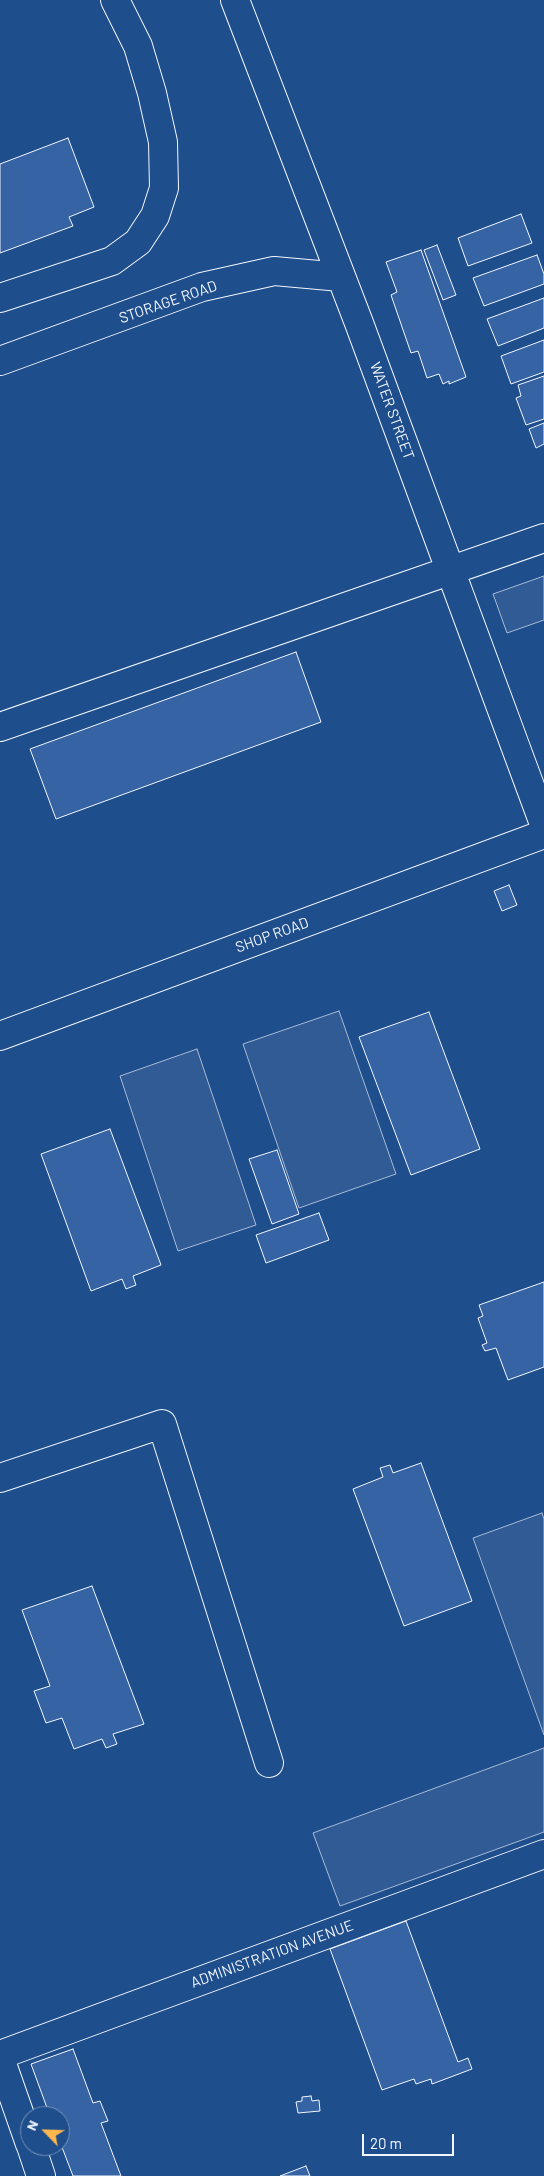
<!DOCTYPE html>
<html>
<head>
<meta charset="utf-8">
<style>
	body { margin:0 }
	#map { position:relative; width:544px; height:2176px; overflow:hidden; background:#1f4e8c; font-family:Barlow,sans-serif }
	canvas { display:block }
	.north { position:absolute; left:20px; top:2106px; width:50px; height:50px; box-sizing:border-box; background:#1f4e8c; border:1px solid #7391ba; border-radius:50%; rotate:294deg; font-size:14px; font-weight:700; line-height:20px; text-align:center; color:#f2f6ff }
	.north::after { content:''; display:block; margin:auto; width:18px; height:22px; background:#ffb74d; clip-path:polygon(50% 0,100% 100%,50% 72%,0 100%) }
	.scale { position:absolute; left:362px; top:2134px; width:92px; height:22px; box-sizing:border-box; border:2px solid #f2f6ff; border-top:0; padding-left:6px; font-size:15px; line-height:18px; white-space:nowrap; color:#f2f6ff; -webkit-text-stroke:4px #1f4e8c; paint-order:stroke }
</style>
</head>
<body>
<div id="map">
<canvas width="544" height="2176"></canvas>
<div class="north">N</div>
<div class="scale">20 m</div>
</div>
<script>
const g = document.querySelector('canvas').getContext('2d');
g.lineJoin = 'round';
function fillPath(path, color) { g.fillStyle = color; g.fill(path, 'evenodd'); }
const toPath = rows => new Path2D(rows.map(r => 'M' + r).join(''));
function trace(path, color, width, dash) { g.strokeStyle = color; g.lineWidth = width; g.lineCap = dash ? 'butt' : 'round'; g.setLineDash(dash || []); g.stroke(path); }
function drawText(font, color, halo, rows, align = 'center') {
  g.font = font + ' Barlow,sans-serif'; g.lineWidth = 4; g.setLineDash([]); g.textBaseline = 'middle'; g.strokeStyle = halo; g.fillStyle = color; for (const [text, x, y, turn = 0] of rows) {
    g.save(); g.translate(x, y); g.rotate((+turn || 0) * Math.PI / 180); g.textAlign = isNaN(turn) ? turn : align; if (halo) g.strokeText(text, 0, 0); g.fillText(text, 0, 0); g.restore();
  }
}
const parking = toPath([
	[544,576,544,620,507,633,493,594,544,576],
	[339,1011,396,1174,299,1208,243,1044,339,1011],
	[197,1049,256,1225,178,1251,120,1076,197,1049],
	[542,1513,544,1519,544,1735,473,1538,542,1513],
	[544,1748,544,1832,340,1906,313,1833,544,1748]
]);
fillPath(parking, '#305b95');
trace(parking, '#a8bbd7', 1);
const building = toPath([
	[68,138,94,207,69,217,73,226,0,253,0,164,68,138],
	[521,214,532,243,468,266,458,238,521,214],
	[437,245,456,295,443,300,424,250,437,245],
	[421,250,466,377,449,384,449,381,443,384,439,374,427,378,418,351,411,353,391,295,397,292,386,262,421,250],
	[537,255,544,274,544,284,484,306,473,278,537,255],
	[544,298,544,328,498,346,487,319,544,298],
	[544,340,544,372,511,384,501,356,544,340],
	[544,376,544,419,526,425,516,398,521,396,518,385,544,376],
	[544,423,544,444,536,448,529,429,544,423],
	[296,652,321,722,56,819,30,749,296,652],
	[509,885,517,905,502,911,494,891,509,885],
	[429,1012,480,1149,411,1175,359,1037,429,1012],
	[110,1129,161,1265,133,1276,136,1285,126,1289,122,1279,91,1291,41,1154,110,1129],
	[277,1150,299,1214,272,1224,249,1159,277,1150],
	[319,1213,329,1240,266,1263,256,1235,319,1213],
	[544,1282,544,1367,508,1380,496,1348,485,1351,482,1345,487,1343,478,1318,483,1316,479,1305,544,1282],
	[421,1463,472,1601,404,1626,353,1489,383,1477,380,1468,390,1465,393,1473,421,1463],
	[92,1586,144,1724,113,1734,117,1744,106,1748,102,1739,74,1749,62,1718,46,1723,34,1691,50,1686,22,1610,92,1586],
	[406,1921,458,2062,468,2058,472,2069,432,2084,431,2079,416,2084,414,2079,382,2090,330,1949,406,1921],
	[73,2049,93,2103,100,2101,108,2121,101,2123,121,2176,73,2176,60,2142,60,2116,50,2116,31,2064,73,2049],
	[311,2096,312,2101,319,2100,320,2111,298,2113,296,2102,302,2101,302,2097,311,2096],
	[306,2166,310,2176,280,2176,306,2166]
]);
fillPath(building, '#3563a3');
trace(building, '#f2f6ff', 1);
const minor = toPath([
	[235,0,359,323,544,824],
	[0,298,112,261,138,242,155,216,164,188,163,142,152,93,138,46,115,0],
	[0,361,202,287,274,271,341,277],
	[0,727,544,538],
	[0,1036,544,834],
	[0,1478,162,1424,269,1763],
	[0,2055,544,1854],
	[0,2058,30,2144],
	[31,2146,41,2176]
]);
trace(minor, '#f2f6ff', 30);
trace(minor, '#1f4e8c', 28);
drawText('15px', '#f2f6ff', '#1f4e8c', [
	["STORAGE ROAD",168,302,-19],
	["WATER STREET",392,411,70],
	["SHOP ROAD",272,935,-20],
	["ADMINISTRATION AVENUE",272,1954,-20]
]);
</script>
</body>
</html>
